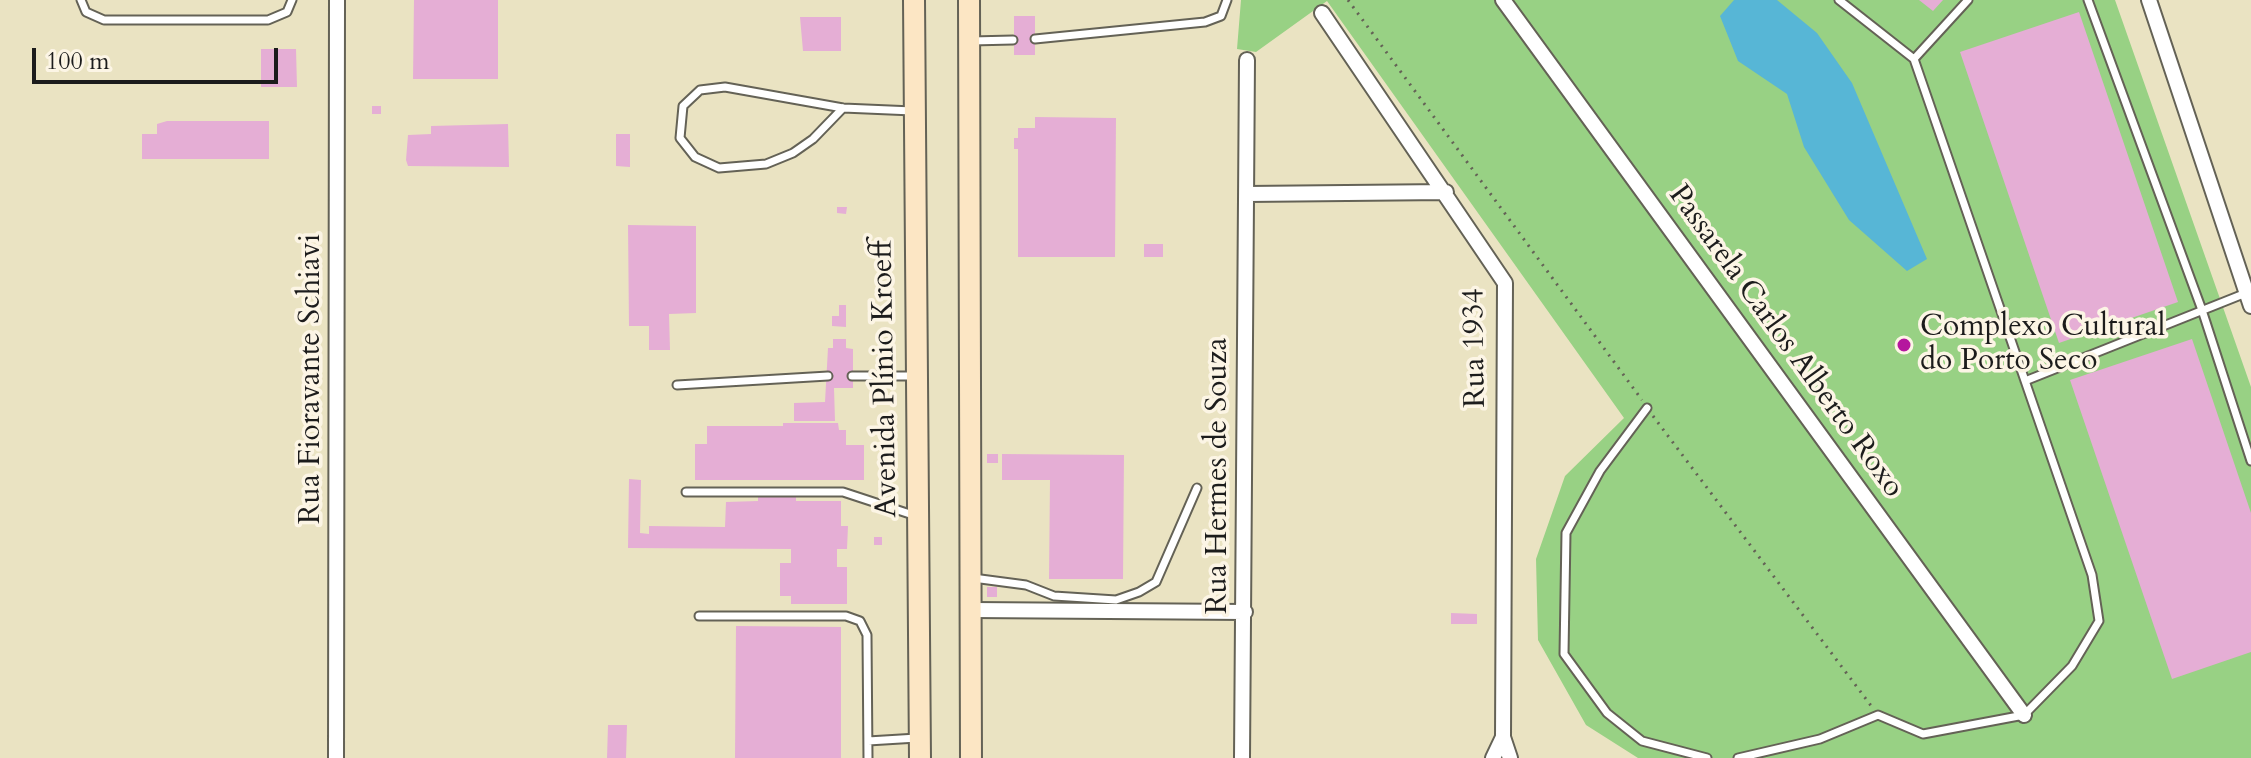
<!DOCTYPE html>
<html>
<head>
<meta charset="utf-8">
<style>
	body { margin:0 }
	#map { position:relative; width:2251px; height:758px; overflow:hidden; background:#eae3c2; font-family:Cardo,serif }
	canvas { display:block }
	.scale { position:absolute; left:32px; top:48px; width:246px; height:36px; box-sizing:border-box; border:4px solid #1c1c1c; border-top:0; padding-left:10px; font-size:24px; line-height:28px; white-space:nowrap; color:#1c1c1c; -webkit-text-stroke:6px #fcf5e5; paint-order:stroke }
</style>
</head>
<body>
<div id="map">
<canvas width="2251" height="758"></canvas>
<div class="scale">100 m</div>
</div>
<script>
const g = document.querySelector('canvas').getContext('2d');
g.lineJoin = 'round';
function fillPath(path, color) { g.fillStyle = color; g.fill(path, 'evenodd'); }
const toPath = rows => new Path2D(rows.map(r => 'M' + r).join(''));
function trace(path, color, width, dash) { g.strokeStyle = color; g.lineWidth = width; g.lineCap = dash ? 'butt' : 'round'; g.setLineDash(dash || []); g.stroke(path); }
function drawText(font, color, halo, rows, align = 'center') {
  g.font = font + ' Cardo,serif'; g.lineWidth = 7; g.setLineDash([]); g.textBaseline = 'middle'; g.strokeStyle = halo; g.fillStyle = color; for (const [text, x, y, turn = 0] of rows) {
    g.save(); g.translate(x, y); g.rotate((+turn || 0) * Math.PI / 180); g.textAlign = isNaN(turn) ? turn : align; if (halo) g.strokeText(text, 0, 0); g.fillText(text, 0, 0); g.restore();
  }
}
fillPath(toPath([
	[1241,0,2115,0,2251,387,2251,758,1638,758,1586,725,1538,640,1536,559,1565,476,1624,418,1327,1,1256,52,1237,49]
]), '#98d184');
fillPath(toPath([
	[1734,0,1777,0,1817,33,1852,83,1927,259,1907,271,1849,220,1804,147,1787,94,1738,61,1720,16]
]), '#57b6d6');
fillPath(toPath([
	[414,0,498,0,498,79,413,79],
	[1919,0,1943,0,1933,11],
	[2079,12,2178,302,2059,343,1960,52],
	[1014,16,1035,16,1035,55,1014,55],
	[800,17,841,17,841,51,803,51],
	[261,49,296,49,297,87,261,87],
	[372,106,381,106,381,114,372,114],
	[1035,117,1116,118,1115,257,1018,257,1018,149,1014,149,1014,138,1018,138,1018,128,1035,128],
	[167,121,269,121,269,159,142,159,142,134,157,134,157,124],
	[508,124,509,167,408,166,406,160,408,135,431,134,431,126],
	[616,134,630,134,630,167,616,166],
	[837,207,847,207,846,214,837,213],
	[628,225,696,226,696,313,669,314,670,350,649,350,649,326,629,326],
	[1144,244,1163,244,1163,257,1144,257],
	[839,305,846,305,846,327,832,326,832,316,839,316],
	[833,339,846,339,846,348,853,349,853,388,834,388,835,421,794,421,794,403,825,402,828,348,833,348],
	[2192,339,2251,513,2251,652,2172,679,2070,380],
	[783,423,838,423,839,430,846,430,846,445,864,445,864,480,695,480,695,444,707,444,707,426,783,426],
	[987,454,998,454,998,463,987,463],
	[1002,454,1124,455,1123,579,1049,579,1050,480,1002,480],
	[629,479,641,480,640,533,649,534,649,526,725,527,726,502,758,501,758,492,796,492,796,501,841,501,841,526,848,526,847,549,837,549,837,567,847,567,847,604,791,604,791,596,780,596,780,563,791,563,791,549,628,548],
	[874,537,882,537,882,545,874,545],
	[987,587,997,587,997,597,987,597],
	[1451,613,1477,614,1477,624,1451,624],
	[736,626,841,627,841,758,735,758],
	[608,725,627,725,626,758,607,758]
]), '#e5aed5');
const lane = toPath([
	[81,0,86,12,104,20,268,20,287,12,292,0],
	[2088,0,2202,310,2251,461],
	[1035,39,1205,22,1221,16,1227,0],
	[971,41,1013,40],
	[1914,59,1968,0],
	[843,108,813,139,793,153,766,164,719,168,695,157,680,138,683,106,700,90,725,87,843,108,913,111],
	[852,376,914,376],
	[2025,381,2246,293],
	[677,385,828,376],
	[1647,408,1600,471,1566,533,1564,654,1607,713,1642,741,1707,758],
	[686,492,843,492,916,516],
	[973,578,1026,585,1054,596,1116,600,1139,592,1156,582,1197,488],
	[699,616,846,616,860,621,867,635,868,758],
	[868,741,917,738],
	[1738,758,1820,739,1878,715,1923,734,2024,715,2072,666,2099,621,2092,575,1914,59,1839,0]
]);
const street = toPath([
	[1503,0,2024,715],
	[2149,0,2251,306],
	[1322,13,1505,283,1503,737,1510,758],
	[1247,194,1446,192],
	[972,610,1245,612],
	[336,758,337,0],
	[1242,758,1247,60],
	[1493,758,1503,737]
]);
const secondary = toPath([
	[914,0,920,758],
	[969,0,971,758]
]);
trace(lane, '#646256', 11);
trace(street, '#646256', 18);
trace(secondary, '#646256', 24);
trace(toPath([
	[1348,0,1642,400],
	[1653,416,1872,707]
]), '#646256', 3, [2, 6]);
trace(lane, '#fff', 7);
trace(street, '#fff', 14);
trace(secondary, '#fce6c4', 20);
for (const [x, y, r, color] of [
	[1904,345,8,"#b5179e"]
]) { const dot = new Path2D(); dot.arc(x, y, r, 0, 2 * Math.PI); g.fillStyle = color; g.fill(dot); trace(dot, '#fcf5e5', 3); }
drawText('30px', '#1c1c1c', '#fcf5e5', [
	["Complexo Cultural",1920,328],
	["do Porto Seco",1920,362]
], 'left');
drawText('30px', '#1c1c1c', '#fcf5e5', [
	["Passarela Carlos Alberto Roxo",1785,342,54],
	["Rua 1934",1476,348,-91],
	["Rua Fioravante Schiavi",312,379,-90],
	["Avenida Plínio Kroeff",886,379,-91],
	["Rua Hermes de Souza",1219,476,-90]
]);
</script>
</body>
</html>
